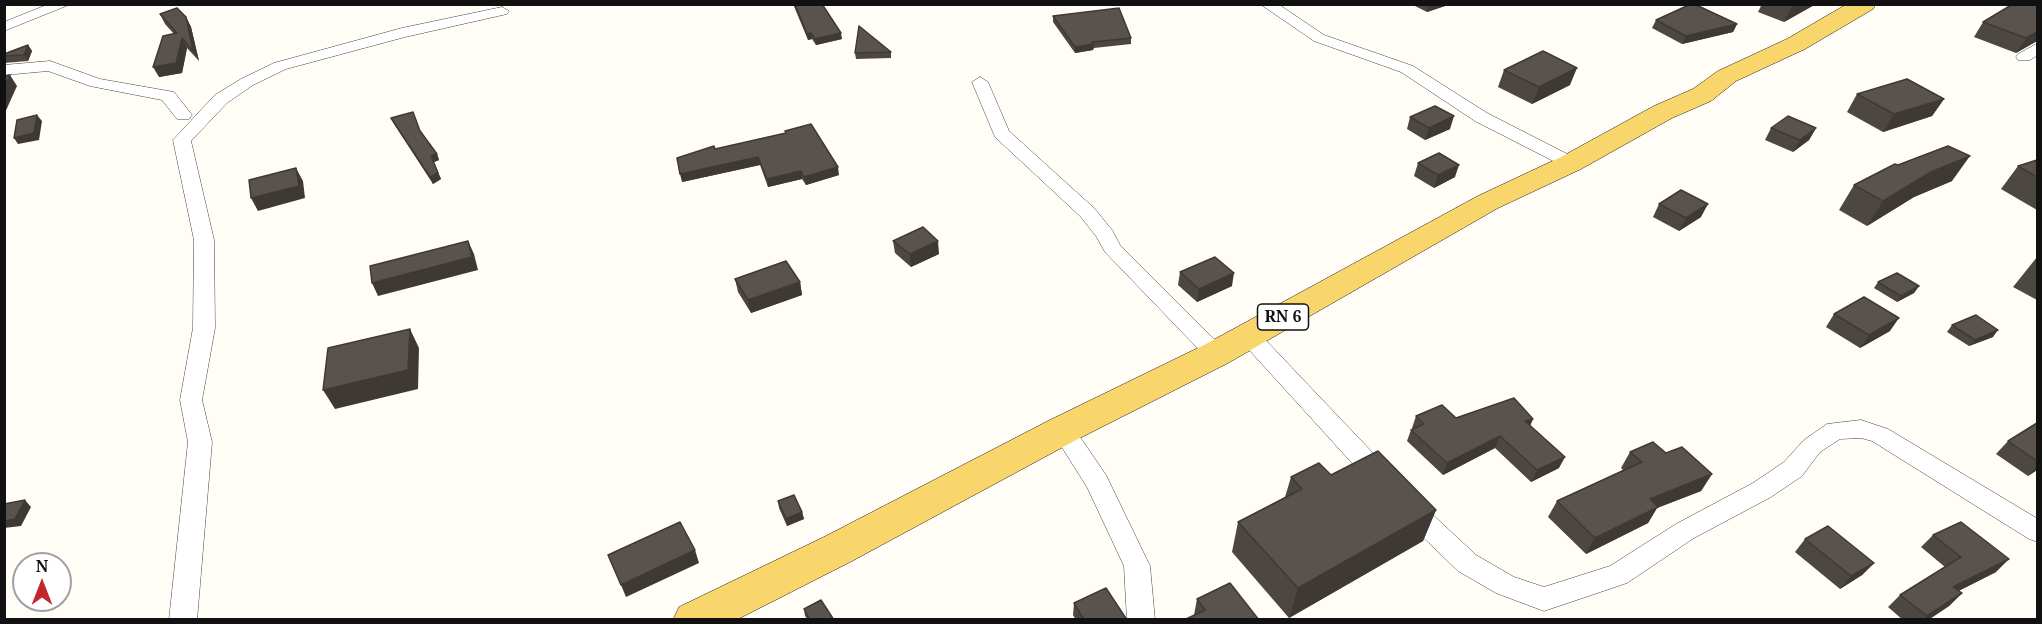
<!DOCTYPE html>
<html>
<head>
<meta charset="utf-8">
<style>
	body { margin:0 }
	#map { position:relative; width:2042px; height:624px; overflow:hidden; background:#fffdf5; font-family:"Noto Serif",serif }
	canvas { display:block }
	.frame { position:absolute; inset:0; border:6px solid #111; pointer-events:none }
	.north { position:absolute; left:12px; top:552px; width:60px; height:60px; box-sizing:border-box; background:#fff; border:2px solid #a0a0a0; border-radius:50%; rotate:0deg; font-size:16px; font-weight:700; line-height:24px; text-align:center; color:#111 }
	.north::after { content:''; display:block; margin:auto; width:21px; height:27px; background:#c4262e; clip-path:polygon(50% 0,100% 100%,50% 72%,0 100%) }
</style>
</head>
<body>
<div id="map">
<canvas width="2042" height="624"></canvas>
<div class="frame"></div>
<div class="north">N</div>
</div>
<script>
const g = document.querySelector('canvas').getContext('2d');
g.lineJoin = 'round';
const toPath = rows => new Path2D(rows.map(r => 'M' + r).join(''));
function trace(path, color, width, dash) { g.strokeStyle = color; g.lineWidth = width; g.lineCap = dash ? 'butt' : 'round'; g.setLineDash(dash || []); g.stroke(path); }
function fillPath(path, color) { g.fillStyle = color; g.fill(path, 'evenodd'); }
function drawText(font, color, halo, rows, align = 'center') {
  g.font = font + ' "Noto Serif",serif'; g.lineWidth = 6; g.setLineDash([]); g.textBaseline = 'middle'; g.strokeStyle = halo; g.fillStyle = color; for (const [text, x, y, turn = 0] of rows) {
    g.save(); g.translate(x, y); g.rotate((+turn || 0) * Math.PI / 180); g.textAlign = isNaN(turn) ? turn : align; if (halo) g.strokeText(text, 0, 0); g.fillText(text, 0, 0); g.restore();
  }
}
const street = toPath([
	[49,4,71,4,4,31,4,22,49,4],
	[1260,4,1278,4,1324,35,1413,66,1487,113,1577,159,1580,163,1577,167,1571,168,1565,167,1475,121,1401,72,1314,41,1260,4],
	[502,7,509,11,507,14,405,37,286,69,253,85,227,103,191,141,214,240,215,328,202,400,212,442,197,620,169,620,188,442,180,400,193,328,194,240,173,140,215,95,241,79,274,63,402,28,502,7],
	[2038,43,2038,55,2030,60,2018,60,2016,57,2018,54,2038,43],
	[50,61,100,79,174,92,192,115,189,119,177,119,162,100,90,86,48,71,4,75,4,65,50,61],
	[980,77,988,82,1009,131,1094,208,1112,230,1120,245,1224,349,1227,354,1224,359,1216,362,1208,359,1105,252,1096,236,1080,216,995,137,972,82,980,77],
	[1249,329,1257,331,1390,471,1393,478,1390,485,1381,488,1372,485,1241,341,1238,336,1241,331,1249,329],
	[1861,420,1888,429,2038,519,2038,542,2029,539,1872,441,1861,438,1840,439,1820,452,1802,476,1771,497,1694,538,1627,583,1544,611,1496,593,1458,571,1400,515,1397,508,1400,501,1409,498,1418,501,1476,555,1514,577,1544,587,1610,566,1676,524,1753,483,1784,462,1804,440,1827,424,1861,420],
	[1063,421,1071,424,1106,475,1150,566,1155,620,1127,620,1124,566,1087,487,1051,430,1055,424,1063,421]
]);
const primary = toPath([
	[1847,4,1876,4,1873,9,1805,49,1736,81,1711,101,1672,118,1581,169,1498,208,1228,363,1076,440,852,561,736,620,673,620,679,607,824,537,1050,420,1204,345,1478,196,1561,157,1654,106,1693,89,1718,71,1787,39,1847,4]
]);
trace(street, '#444', 1);
trace(primary, '#222', 1);
fillPath(street, '#fff');
fillPath(primary, '#f9d66b');
fillPath(toPath([
	[793,4,822,4,842,39,816,45,812,39,808,40],
	[1411,4,1451,4,1427,12],
	[1762,4,1816,4,1784,22,1758,12],
	[2037,4,2037,41,2016,53,1974,37,1983,22],
	[160,14,186,17,191,27,199,61,187,48,182,73,159,77,174,34,165,24],
	[1053,16,1131,38,1131,44,1094,48,1093,50,1075,53,1053,22],
	[1656,20,1737,24,1733,32,1682,44,1652,28],
	[28,45,32,51,28,61,4,63,4,54],
	[891,52,891,58,856,59,855,53],
	[1504,70,1570,85,1532,104,1498,87],
	[1857,94,1944,99,1932,116,1883,132,1847,112],
	[1410,117,1450,129,1425,140,1407,129],
	[391,118,421,131,437,154,439,160,434,162,441,179,433,184,394,124],
	[1771,128,1816,128,1809,140,1793,152,1765,140],
	[785,131,839,175,806,185,802,179,768,187,760,165,682,182,785,133],
	[2037,160,2037,210,2001,189,2018,166],
	[1418,163,1455,177,1434,188,1414,176],
	[1898,165,1952,181,1914,197,1867,226,1839,210,1854,185],
	[1659,204,1701,217,1679,231,1653,217],
	[893,241,939,254,911,267,895,253],
	[2037,257,2037,300,2013,287],
	[1180,272,1232,286,1197,302,1178,285],
	[735,279,800,282,802,295,751,313,738,292],
	[1878,282,1919,286,1914,293,1897,302,1874,288],
	[1834,314,1890,331,1860,348,1826,327],
	[1952,325,1993,337,1969,346,1947,332],
	[1416,416,1456,418,1533,419,1530,426,1559,468,1531,482,1495,448,1443,475,1407,441,1411,430,1413,429,1412,428],
	[2037,423,2037,470,2028,476,1996,454,2008,441],
	[1630,452,1666,453,1712,474,1701,491,1657,508,1648,523,1586,554,1548,517,1557,501,1623,470,1621,468],
	[1331,475,1436,510,1423,541,1289,618,1232,552,1238,522,1285,497,1291,477],
	[778,501,802,512,804,519,787,526,779,508],
	[1933,535,1996,572,1958,591,1962,593,1949,606,1928,620,1903,620,1888,607,1900,595,1945,567,1921,547],
	[1805,539,1874,563,1862,575,1840,589,1795,552],
	[1197,599,1259,620,1194,615],
	[1074,603,1127,620,1076,620,1073,615],
	[804,609,834,620,808,620,805,616]
]), '#4d4742');
fillPath(toPath([
	[1435,4,1451,4,1427,12,1428,7],
	[1795,4,1816,4,1784,22,1792,6],
	[186,17,191,27,199,61,193,51],
	[1737,24,1733,32,1682,44,1686,36],
	[2037,32,2037,41,2016,53,2026,38],
	[811,33,812,39,808,40,807,34],
	[841,33,842,39,816,45,815,39],
	[182,38,187,48,182,73,159,77,153,67],
	[1094,44,1093,50,1075,53,1075,47],
	[28,45,32,51,28,61,24,55],
	[1577,68,1570,85,1532,104,1539,87],
	[10,75,17,86,4,115,4,87],
	[1944,99,1932,116,1883,132,1894,114],
	[37,115,42,121,39,140,18,144,14,138],
	[1454,116,1450,129,1425,140,1429,128],
	[1816,128,1809,140,1793,152,1800,140],
	[437,154,439,160,434,162,431,156],
	[1970,156,1952,181,1914,197,1867,226,1883,201,1931,172],
	[758,157,760,165,682,182,680,174],
	[1459,165,1455,177,1434,188,1438,175],
	[838,167,839,175,806,185,804,177],
	[296,168,303,181,305,198,258,211,251,198],
	[801,171,802,179,768,187,767,179],
	[438,173,441,179,433,184,430,177],
	[1708,204,1701,217,1679,231,1686,218],
	[468,241,474,254,478,270,378,296,372,283],
	[938,241,939,254,911,267,910,254],
	[1234,273,1232,286,1197,302,1199,289],
	[800,282,802,295,751,313,748,300],
	[1919,286,1914,293,1897,302,1901,296],
	[1899,318,1890,331,1860,348,1869,335],
	[410,329,419,348,418,389,335,409,323,390],
	[1998,330,1993,337,1969,346,1975,340],
	[1533,419,1528,430,1525,421],
	[1500,436,1495,448,1443,475,1447,463],
	[1565,457,1559,468,1531,482,1537,470],
	[2037,466,2037,470,2028,476],
	[1712,474,1701,491,1657,508,1648,523,1586,554,1595,538,1650,499],
	[25,500,31,507,21,526,4,528,4,521],
	[1436,510,1423,541,1289,618,1298,588],
	[802,512,804,519,787,526,786,519],
	[695,550,699,563,626,597,621,585],
	[2009,559,1996,572,1941,600,1953,587],
	[1874,563,1862,575,1840,589,1851,576],
	[1962,593,1949,606,1928,620,1924,620,1927,616]
]), '#3f3936');
const building = toPath([
	[795,4,822,4,841,33,815,39,811,33,807,34,795,4],
	[1691,4,1694,4,1737,24,1686,36,1656,20,1691,4],
	[2013,4,2037,4,2037,32,2026,38,1983,22,2013,4],
	[177,8,186,17,193,51,182,38,176,63,153,67,163,36,177,33,160,14,177,8],
	[1119,8,1131,38,1092,42,1094,44,1075,47,1053,16,1119,8],
	[859,26,891,52,855,53,859,26],
	[28,45,24,55,4,56,4,54,28,45],
	[1543,51,1577,68,1539,87,1504,70,1543,51],
	[10,75,4,87,4,76,10,75],
	[1907,79,1944,99,1894,114,1857,94,1907,79],
	[1435,106,1454,116,1429,128,1410,117,1435,106],
	[413,112,420,131,437,154,431,156,438,173,430,177,391,118,413,112],
	[37,115,34,133,14,138,17,120,37,115],
	[1788,116,1816,128,1800,140,1771,128,1788,116],
	[811,124,838,167,804,177,801,171,767,179,758,157,680,174,677,158,714,146,715,149,786,133,785,131,811,124],
	[1948,146,1970,156,1931,172,1883,201,1854,185,1895,164,1898,165,1948,146],
	[1439,153,1459,165,1438,175,1418,163,1439,153],
	[2037,160,2037,177,2018,166,2037,160],
	[296,168,299,186,251,198,249,180,296,168],
	[1681,190,1708,204,1686,218,1659,204,1681,190],
	[923,227,938,241,910,254,893,241,923,227],
	[468,241,472,257,372,283,370,266,468,241],
	[1215,257,1234,273,1199,289,1180,272,1215,257],
	[786,261,800,282,748,300,735,279,786,261],
	[1897,273,1919,286,1901,296,1878,282,1897,273],
	[1864,297,1899,318,1869,335,1834,314,1864,297],
	[1976,315,1998,330,1975,340,1952,325,1976,315],
	[410,329,408,370,323,390,328,348,410,329],
	[1514,398,1533,419,1525,421,1565,457,1537,470,1500,436,1447,463,1411,430,1424,424,1416,416,1442,405,1456,418,1514,398],
	[2037,423,2037,461,2008,441,2037,423],
	[1653,442,1666,453,1682,447,1712,474,1650,499,1658,507,1595,538,1557,501,1642,462,1630,452,1653,442],
	[1378,451,1436,510,1298,588,1238,522,1302,489,1291,477,1319,463,1331,475,1378,451],
	[794,495,802,512,786,519,778,501,794,495],
	[25,500,15,519,4,521,4,504,25,500],
	[680,522,695,550,621,585,608,555,680,522],
	[1961,522,2009,559,1953,587,1962,593,1927,616,1900,595,1961,557,1933,535,1961,522],
	[1828,526,1874,563,1851,576,1805,539,1828,526],
	[1230,583,1259,620,1184,620,1205,610,1197,599,1230,583],
	[1106,588,1127,620,1084,620,1074,603,1106,588],
	[821,600,834,620,810,620,804,609,821,600]
]);
fillPath(building, '#5a524d');
trace(building, '#3f3936', 1.5);
for (const [x, y, w] of [
	[1283,317,51]
]) { const box = new Path2D(); box.roundRect(x - w / 2, y - 13, w, 26, 4.5); g.fillStyle = '#fff'; g.fill(box); trace(box, '#111', 1.5); }
drawText('bold 16px', '#111', null, [
	["RN 6",1283,317]
]);
</script>
</body>
</html>
